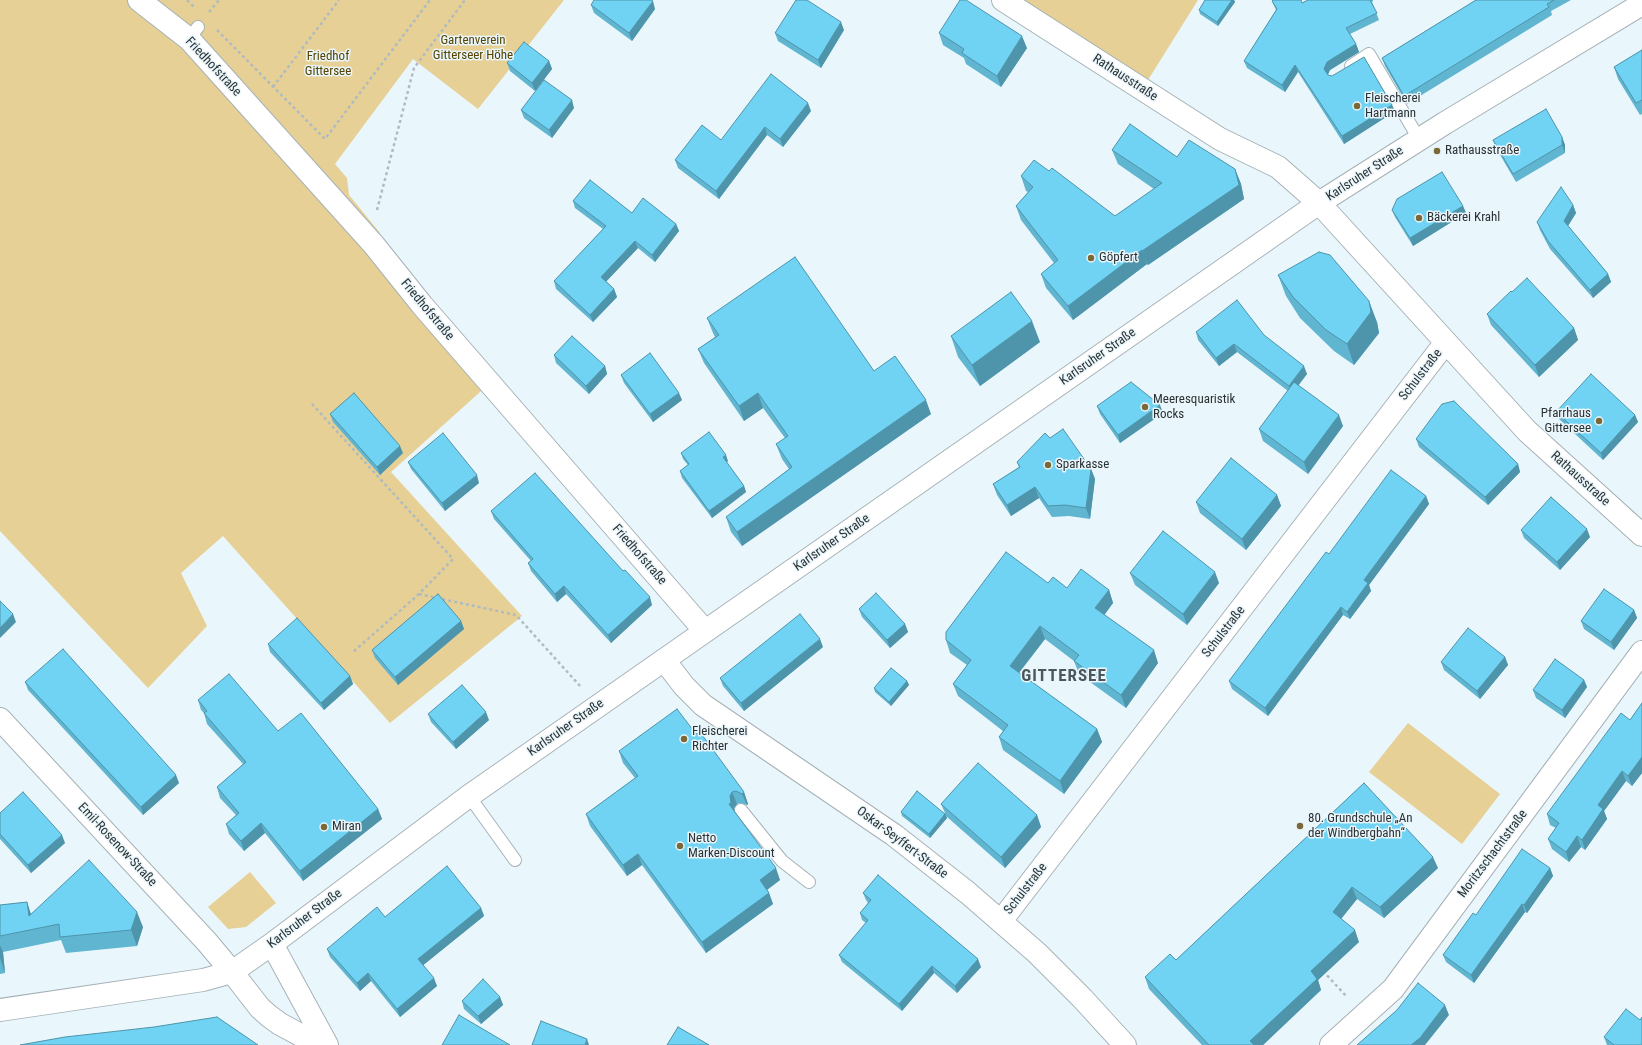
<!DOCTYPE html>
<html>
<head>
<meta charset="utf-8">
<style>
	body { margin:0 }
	canvas { display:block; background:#e9f6fb }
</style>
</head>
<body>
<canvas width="1642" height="1045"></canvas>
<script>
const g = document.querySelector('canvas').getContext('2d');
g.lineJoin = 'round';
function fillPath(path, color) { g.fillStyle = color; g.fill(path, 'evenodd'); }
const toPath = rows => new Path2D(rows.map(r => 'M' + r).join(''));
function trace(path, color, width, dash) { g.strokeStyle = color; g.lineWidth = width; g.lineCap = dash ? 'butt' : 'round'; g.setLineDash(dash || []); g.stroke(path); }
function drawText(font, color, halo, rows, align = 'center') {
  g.font = font + ' "Roboto Condensed",sans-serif'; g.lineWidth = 3; g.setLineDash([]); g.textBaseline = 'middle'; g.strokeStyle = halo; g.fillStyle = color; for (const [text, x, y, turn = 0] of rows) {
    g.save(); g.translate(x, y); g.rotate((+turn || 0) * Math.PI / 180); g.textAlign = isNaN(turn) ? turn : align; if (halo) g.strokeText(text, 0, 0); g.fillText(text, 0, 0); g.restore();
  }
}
fillPath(toPath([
	[0,0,564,0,478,109,413,59,335,164,347,178,349,195,380,233,374,245,490,383,391,472,522,616,390,723,223,536,181,573,207,626,148,688,0,531],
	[1024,0,1198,0,1148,80],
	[1408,723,1500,794,1462,844,1369,772],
	[250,872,276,903,246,927,228,929,208,907]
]), '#e6d095');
const service = toPath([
	[189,39,198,27],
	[1351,66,1369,54,1419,139],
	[469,796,515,860],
	[741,810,782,861,809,882]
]);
const minor = toPath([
	[139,0,189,39,374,245,422,305,705,631],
	[1003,0,1220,139,1278,167,1319,203,1527,431,1642,535],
	[664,660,684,686,703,705,894,835,968,893,1037,953,1082,998,1125,1045],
	[0,719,207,942,232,972],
	[1001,921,1446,342],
	[1331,1045,1393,989,1642,652]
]);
const tertiary = toPath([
	[272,944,327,1045],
	[232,972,260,1008,269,1016,280,1024,319,1045],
	[0,1010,203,980,232,972,272,944,469,796,1319,203,1445,123,1642,4]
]);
trace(service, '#a6b2b7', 14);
trace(minor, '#a6b2b7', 24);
trace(tertiary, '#a6b2b7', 24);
trace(toPath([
	[187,0,195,8],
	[209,12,219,0],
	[217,30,325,139,430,0],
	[273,87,339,0],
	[377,210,414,68,465,0],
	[312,404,453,559,419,594,353,652],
	[419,594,516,615,580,686],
	[1323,971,1347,997]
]), '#b0bbbf', 2.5, [3, 3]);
trace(service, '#fff', 12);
trace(minor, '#fff', 22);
trace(tertiary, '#fff', 22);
fillPath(toPath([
	[1205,0,1234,0,1235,2,1218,26,1200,14,1199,10],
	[1308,0,1373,0,1373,1,1372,2,1379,20,1350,34,1356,44,1359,52,1330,70,1327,75,1392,105,1394,112,1344,144,1298,72,1285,92,1247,68,1244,61,1276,10,1272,1,1302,3],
	[1476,0,1571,0,1551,11,1552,15,1407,104,1385,66,1382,58],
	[591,5,655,9,632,41,594,13],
	[844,30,821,68,778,41,775,33],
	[939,33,1027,48,1001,87,966,64,964,58,943,45],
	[1642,50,1642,114,1640,115,1618,79,1614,67],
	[549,61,552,69,535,91,510,71,507,63],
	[574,108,552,138,524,118,521,110],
	[811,111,783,147,767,135,719,199,678,168,675,160,721,140],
	[1562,137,1565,145,1565,153,1516,182,1496,148,1493,140],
	[1112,150,1177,157,1235,169,1241,184,1244,199,1148,265,1147,264,1073,320,1046,288,1041,274,1054,263,1021,220,1016,206,1028,192,1026,191,1021,176,1049,171,1115,216,1154,189,1118,164],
	[573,201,632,213,676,224,679,231,655,262,638,248,606,281,614,289,617,297,593,322,556,289,554,281,603,229,575,208],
	[1573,205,1576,213,1568,226,1608,274,1611,282,1593,298,1550,249,1540,230,1537,222],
	[1463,206,1466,213,1413,246,1395,217,1392,210],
	[1278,275,1377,322,1379,333,1354,365,1334,351,1300,318,1286,296],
	[1487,314,1574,328,1578,340,1539,377,1491,325],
	[707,318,874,371,931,414,742,546,731,532,726,517,789,469,782,459,776,444,785,438,763,408,744,421,704,363,698,349,715,337,713,333],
	[1196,332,1264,335,1307,374,1298,385,1343,426,1308,474,1263,441,1259,429,1288,391,1237,352,1219,366,1198,340],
	[951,336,1040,342,980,386,958,357],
	[554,355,605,366,607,374,589,394,556,363],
	[621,375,682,400,653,422,624,383],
	[1097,406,1163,413,1120,443,1100,414],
	[1556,412,1635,415,1638,422,1603,460,1559,419],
	[330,414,403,453,380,475,333,422],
	[1050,438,1091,469,1095,479,1090,519,1069,516,1052,517,1039,498,1011,516,997,495,993,484,1019,467,1017,462],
	[1416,439,1518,464,1520,472,1488,505,1419,447],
	[681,453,728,461,726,462,744,486,746,492,712,518,682,478,680,471,688,465,683,459],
	[408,462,479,483,445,511,411,469],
	[1277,495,1281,506,1246,550,1200,513,1196,502],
	[1426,496,1429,504,1369,585,1371,591,1350,619,1343,615,1268,716,1232,689,1229,681,1329,554],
	[491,511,652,605,611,643,566,594,557,602,531,571,528,563,531,561,494,519],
	[1521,530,1590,537,1560,570,1524,538],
	[1130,573,1219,583,1187,625,1135,585],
	[1048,583,1067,588,1109,590,1113,603,1104,615,1158,663,1126,708,1079,674,1074,661,1045,639,1019,673,1097,729,1102,742,1064,794,1003,750,999,737,1003,731,958,696,953,684,967,665,950,653,946,640],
	[859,609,905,624,908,632,890,648,862,617],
	[1634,610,1637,618,1614,650,1584,629,1581,621],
	[461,621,464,629,398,685,375,658,372,650],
	[268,644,350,676,353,684,324,710,270,652],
	[823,647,744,711,723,686,720,678],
	[1505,657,1508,665,1480,699,1444,670,1441,662],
	[1584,680,1587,687,1565,718,1536,698,1533,690],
	[907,681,909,685,891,706,875,692,874,688],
	[25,682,179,783,143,815,28,690],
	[198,700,278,731,378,809,382,819,303,881,265,833,244,851,229,834,226,824,236,815,220,798,217,787,243,764,207,724,204,713,201,710],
	[1642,703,1642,773,1632,786,1626,781,1604,811,1607,819,1585,850,1581,847,1569,862,1552,849,1548,839,1556,828,1550,825,1547,814,1630,720],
	[428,714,489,720,456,749,431,722],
	[696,734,744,792,748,804,747,805,740,803,737,804,734,808,734,811,780,880,767,890,769,893,773,904,706,953,642,865,627,876,590,826,586,814,635,778,623,763,619,751],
	[1364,783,1438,868,1384,918,1357,899,1341,919,1359,942,1318,980,1321,990,1263,1045,1202,1045,1149,989,1145,977,1176,960],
	[941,804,1037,815,1041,827,1005,868,946,816,947,818,930,838,902,816,901,812,945,813],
	[0,813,65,843,31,873,0,839],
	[1550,868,1553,876,1527,913,1525,912,1474,983,1446,962,1443,955,1476,915],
	[863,893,981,967,957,993,934,973,902,1011,842,962,839,955,866,923,862,920,860,913,868,903,866,900],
	[27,902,31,914,143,927,137,946,66,953,61,940,3,952,5,973,0,974,0,905],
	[481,908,484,916,423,965,437,986,400,1017,371,981,360,991,330,957,327,949,385,917],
	[500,997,503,1005,481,1024,464,1009,462,1001],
	[1640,1020,1642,1045,1607,1045,1604,1037]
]), '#60b5d1');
fillPath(toPath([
	[1232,0,1234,0,1235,2,1218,26,1217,22],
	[653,1,655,9,632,41,629,33],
	[841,22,844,30,821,68,818,60],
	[1022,36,1027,48,1001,87,997,76],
	[1356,44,1359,52,1330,70,1327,77,1324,69,1327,62],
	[549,61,552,69,535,91,532,83],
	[1295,65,1298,72,1285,92,1282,85],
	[572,100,574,108,552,138,549,130],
	[808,103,811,111,783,147,780,139],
	[1392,105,1394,112,1344,144,1342,136],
	[765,127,767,135,719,199,716,191],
	[1562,137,1565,145,1565,153,1562,145],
	[1235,169,1241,184,1244,199,1148,265,1142,251],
	[1573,205,1576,213,1566,229,1564,221],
	[1463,206,1466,213,1413,246,1410,238],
	[676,224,679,231,655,262,652,255],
	[635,241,638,248,604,284,601,277],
	[1142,250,1147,264,1073,320,1068,306],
	[1608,274,1611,282,1593,298,1590,290],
	[614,289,617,297,593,322,590,315],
	[1369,301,1377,322,1379,333,1354,365,1347,344],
	[1032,321,1040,342,980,386,972,365],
	[1574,328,1578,340,1539,377,1535,365],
	[1234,344,1237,352,1219,366,1216,358],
	[605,366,607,374,589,394,586,386],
	[1304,366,1307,374,1292,394,1289,386],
	[679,393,682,400,653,422,650,414],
	[758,393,763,408,744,421,739,406],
	[926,400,931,414,742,546,737,532],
	[1160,405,1163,413,1120,443,1118,435],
	[1339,415,1343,426,1308,474,1304,462],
	[1635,415,1638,422,1603,460,1601,453],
	[400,446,403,453,380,475,377,467],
	[726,455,728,461,725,464,723,457],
	[1518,464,1520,472,1488,505,1485,497],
	[1091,469,1095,479,1090,519,1086,508],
	[477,475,479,483,445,511,442,503],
	[744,486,746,492,712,518,709,511],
	[1035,487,1039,498,1011,516,1007,505],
	[1277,495,1281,506,1246,550,1242,539],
	[1426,496,1429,504,1369,585,1371,591,1350,619,1347,612,1364,580],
	[1587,529,1590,537,1560,570,1557,562],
	[1215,572,1219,583,1187,625,1183,614],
	[564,586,566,594,557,602,555,594],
	[1109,590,1113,603,1100,621,1095,608],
	[650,597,652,605,611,643,608,635],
	[1341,607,1343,615,1268,716,1265,708],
	[1634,610,1637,618,1614,650,1611,642],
	[13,614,16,622,0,638,0,628],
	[461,621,464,629,398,685,395,677],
	[905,624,908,632,890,648,887,640],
	[1040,626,1045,639,1014,679,1010,666],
	[820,639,823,647,744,711,741,703],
	[1154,650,1158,663,1126,708,1121,695],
	[1505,657,1508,665,1480,699,1477,691],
	[350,676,353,684,324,710,321,703],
	[1584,680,1587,687,1565,718,1562,710],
	[907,681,909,685,891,706,889,702],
	[486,712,489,720,456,749,453,742],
	[1097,729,1102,742,1064,794,1060,781],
	[1642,757,1642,773,1632,786,1628,776],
	[1622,771,1626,781,1604,811,1607,819,1585,850,1582,840,1598,805],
	[176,775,179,783,143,815,141,807],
	[732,792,737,804,734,808,735,814,729,804,730,796],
	[744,792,748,804,747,805,742,794],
	[378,809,382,819,303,881,300,871],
	[945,814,947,818,930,838,929,834],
	[1037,815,1041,827,1005,868,1001,857],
	[261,823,265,833,244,851,241,841],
	[62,835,65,843,31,873,28,865],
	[1577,836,1581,847,1569,862,1566,852],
	[638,854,642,865,627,876,623,865],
	[1433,857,1438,868,1384,918,1380,907],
	[776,868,780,880,764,892,760,880],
	[1550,868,1553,876,1527,913,1524,905],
	[1352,887,1357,899,1337,924,1333,912],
	[769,893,773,904,706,953,702,942],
	[27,902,32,918,29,916],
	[1522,904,1525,912,1474,983,1471,975],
	[481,908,484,916,421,967,418,959],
	[137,912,143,927,137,946,131,930],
	[1355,930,1359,942,1318,980,1321,990,1263,1045,1252,1045,1250,1041,1311,971],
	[0,945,3,952,5,973,0,958],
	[978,959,981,967,957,993,955,986],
	[932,966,934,973,902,1011,899,1004],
	[368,973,371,981,360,991,357,983],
	[434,978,437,986,400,1017,397,1009],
	[500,997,503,1005,481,1024,478,1016],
	[1445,1005,1449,1015,1425,1045,1411,1045],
	[587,1039,589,1045,585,1045]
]), '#4e94aa');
const building = toPath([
	[594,0,651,0,653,1,629,33,591,5,594,0],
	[796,0,807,0,841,22,818,60,775,33,796,0],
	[960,0,966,0,1022,36,997,76,962,53,964,49,939,33,960,0],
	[1205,0,1232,0,1217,22,1199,10,1205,0],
	[1273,0,1301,0,1302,3,1308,0,1370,0,1377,13,1346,28,1356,44,1327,62,1324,69,1328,75,1332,76,1364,57,1392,105,1342,136,1295,65,1282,85,1244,61,1277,9,1272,1,1273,0],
	[1476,0,1554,0,1547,4,1549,7,1404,96,1382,58,1476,0],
	[524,42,549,61,532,83,507,63,524,42],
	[1642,50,1642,100,1636,103,1614,67,1642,50],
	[771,74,808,103,780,139,765,127,716,191,675,160,702,125,721,140,771,74],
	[544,80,572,100,549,130,521,110,544,80],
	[1546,109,1562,137,1562,145,1513,174,1493,140,1546,109],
	[1130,124,1177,157,1189,140,1235,169,1239,185,1142,251,1142,250,1068,306,1041,274,1058,260,1016,206,1033,187,1021,176,1034,160,1049,171,1052,168,1115,216,1162,183,1112,150,1130,124],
	[1442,172,1463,206,1410,238,1392,210,1397,199,1442,172],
	[590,180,632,213,643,198,676,224,652,255,635,241,601,277,614,289,590,315,554,281,606,226,573,201,590,180],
	[1561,187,1573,205,1564,221,1608,274,1590,290,1548,241,1537,222,1561,187],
	[1319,252,1330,255,1369,301,1371,312,1347,344,1326,330,1293,297,1278,275,1319,252],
	[795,257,874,371,895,356,926,400,737,532,726,517,792,467,776,444,788,436,758,393,739,406,698,349,719,335,707,318,795,257],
	[1527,278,1574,328,1535,365,1487,314,1511,291,1512,292,1527,278],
	[1011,292,1032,321,972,365,951,336,1011,292],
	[1237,300,1264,335,1304,366,1289,386,1234,344,1216,358,1196,332,1237,300],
	[572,336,605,366,586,386,554,355,572,336],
	[650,353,679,393,650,414,621,375,650,353],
	[1591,374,1635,415,1601,453,1556,412,1591,374],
	[1131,382,1160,405,1118,435,1097,406,1131,382],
	[1294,382,1339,415,1304,462,1259,429,1294,382],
	[354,393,400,446,377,467,330,414,354,393],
	[1454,401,1518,464,1485,497,1416,439,1442,404,1454,401],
	[1063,429,1091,469,1086,508,1065,505,1048,506,1035,487,1007,505,993,484,1020,467,1017,462,1045,433,1050,438,1063,429],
	[709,432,726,455,723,457,744,486,709,511,680,471,689,464,681,453,709,432],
	[443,433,477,475,442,503,408,462,443,433],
	[1231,458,1277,495,1242,539,1196,502,1231,458],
	[1391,470,1426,496,1364,580,1368,583,1347,612,1341,607,1265,708,1229,681,1326,552,1329,554,1391,470],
	[535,473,623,571,625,570,650,597,608,635,564,586,555,594,528,563,533,559,491,511,535,473],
	[1551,497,1587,529,1557,562,1521,530,1551,497],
	[1163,531,1215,572,1183,614,1130,573,1163,531],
	[1006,552,1048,583,1053,577,1067,588,1081,569,1109,590,1095,608,1154,650,1121,695,1074,661,1079,655,1040,626,1010,666,1097,729,1060,781,999,737,1008,725,953,684,971,660,946,640,946,632,1006,552],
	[1604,589,1634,610,1611,642,1581,621,1604,589],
	[876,593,905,624,887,640,859,609,876,593],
	[438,594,461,621,395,677,372,650,438,594],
	[0,601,13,614,0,628,0,601],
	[800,614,820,639,741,703,720,678,800,614],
	[297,618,350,676,321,703,268,644,297,618],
	[1468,628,1505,657,1477,691,1441,662,1468,628],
	[63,649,176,775,141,807,25,682,63,649],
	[1555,659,1584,680,1562,710,1533,690,1555,659],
	[891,668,907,681,889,702,874,688,891,668],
	[229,674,278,731,301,713,378,809,300,871,261,823,241,841,226,824,239,813,217,787,246,762,204,713,207,711,198,700,229,674],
	[462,685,486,712,453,742,428,714,462,685],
	[1642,703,1642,757,1628,776,1622,771,1598,805,1603,809,1582,840,1577,836,1566,852,1548,839,1559,823,1547,814,1621,713,1630,720,1642,703],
	[677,709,696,734,700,732,744,792,742,794,736,791,732,792,730,796,731,803,729,804,776,868,760,880,769,893,702,942,638,854,623,865,586,814,638,776,619,751,677,709],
	[978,763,1037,815,1001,857,941,804,978,763],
	[1364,783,1433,857,1380,907,1352,887,1333,912,1355,930,1311,971,1317,979,1250,1041,1254,1045,1209,1045,1145,977,1170,954,1176,960,1364,783],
	[917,791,945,814,929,834,901,812,917,791],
	[23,792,62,835,28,865,0,834,0,813,23,792],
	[1522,849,1550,868,1524,905,1522,904,1471,975,1443,955,1473,913,1476,915,1522,849],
	[89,860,137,912,131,930,60,937,59,924,0,936,0,905,27,902,29,916,89,860],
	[447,866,481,908,418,959,434,978,397,1009,368,973,357,983,327,949,377,907,385,917,447,866],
	[878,875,978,959,955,986,932,966,899,1004,839,955,868,920,860,913,871,900,863,893,878,875],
	[483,979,500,997,478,1016,462,1001,483,979],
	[1418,983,1445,1005,1420,1038,1411,1045,1357,1045,1397,1010,1418,983],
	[1626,1009,1640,1020,1642,1017,1642,1045,1614,1045,1604,1037,1626,1009],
	[459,1015,510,1045,442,1045,459,1015],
	[217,1017,258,1045,20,1045,65,1037,154,1027,217,1017],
	[541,1021,587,1039,585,1045,532,1045,541,1021],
	[678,1027,709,1045,667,1045,678,1027]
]);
fillPath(building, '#70d3f3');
trace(building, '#4e94aa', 1);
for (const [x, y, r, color] of [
	[1357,106,4,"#7a6836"],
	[1437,151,4,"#7a6836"],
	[1419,218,4,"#7a6836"],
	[1091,258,4,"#7a6836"],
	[1145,407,4,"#7a6836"],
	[1599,421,4,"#7a6836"],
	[1048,465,4,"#7a6836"],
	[684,739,4,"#7a6836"],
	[1300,826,4,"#7a6836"],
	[324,827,4,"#7a6836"],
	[680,846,4,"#7a6836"]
]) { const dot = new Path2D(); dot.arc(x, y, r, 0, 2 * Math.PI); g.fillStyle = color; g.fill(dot); trace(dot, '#e9f6fb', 1.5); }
drawText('13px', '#564300', '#e9f6fb', [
	["Gartenverein",473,41],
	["Gitterseer Höhe",473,56],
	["Friedhof",328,57],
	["Gittersee",328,72]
]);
drawText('13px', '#2c3133', '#e9f6fb', [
	["Friedhofstraße",213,67,47],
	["Rathausstraße",1125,78,33],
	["Karlsruher Straße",1365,174,-33],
	["Friedhofstraße",427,310,50],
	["Karlsruher Straße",1098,357,-35],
	["Schulstraße",1421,375,-52],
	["Rathausstraße",1580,479,42],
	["Karlsruher Straße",832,543,-35],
	["Friedhofstraße",639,555,49],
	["Schulstraße",1224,632,-52],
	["Karlsruher Straße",566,728,-35],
	["Oskar-Seyffert-Straße",902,843,37],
	["Emil-Rosenow-Straße",117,845,47],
	["Moritzschachtstraße",1493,854,-53],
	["Schulstraße",1026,889,-52],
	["Karlsruher Straße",305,919,-37]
]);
drawText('13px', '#2c3133', '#e9f6fb', [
	["Fleischerei",1365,99],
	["Hartmann",1365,114],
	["Rathausstraße",1445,151],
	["Bäckerei Krahl",1427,218],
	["Göpfert",1099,258],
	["Meeresquaristik",1153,400],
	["Rocks",1153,415],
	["Pfarrhaus",1591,414,"right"],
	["Gittersee",1591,429,"right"],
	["Sparkasse",1056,465],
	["Fleischerei",692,732],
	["Richter",692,747],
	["80. Grundschule „An",1308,819],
	["der Windbergbahn“",1308,834],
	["Miran",332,827],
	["Netto",688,839],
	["Marken-Discount",688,854]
], 'left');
g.letterSpacing = '1px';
drawText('bold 17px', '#4c575b', '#e9f6fb', [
	["GITTERSEE",1064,677]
]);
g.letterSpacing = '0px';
</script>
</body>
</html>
